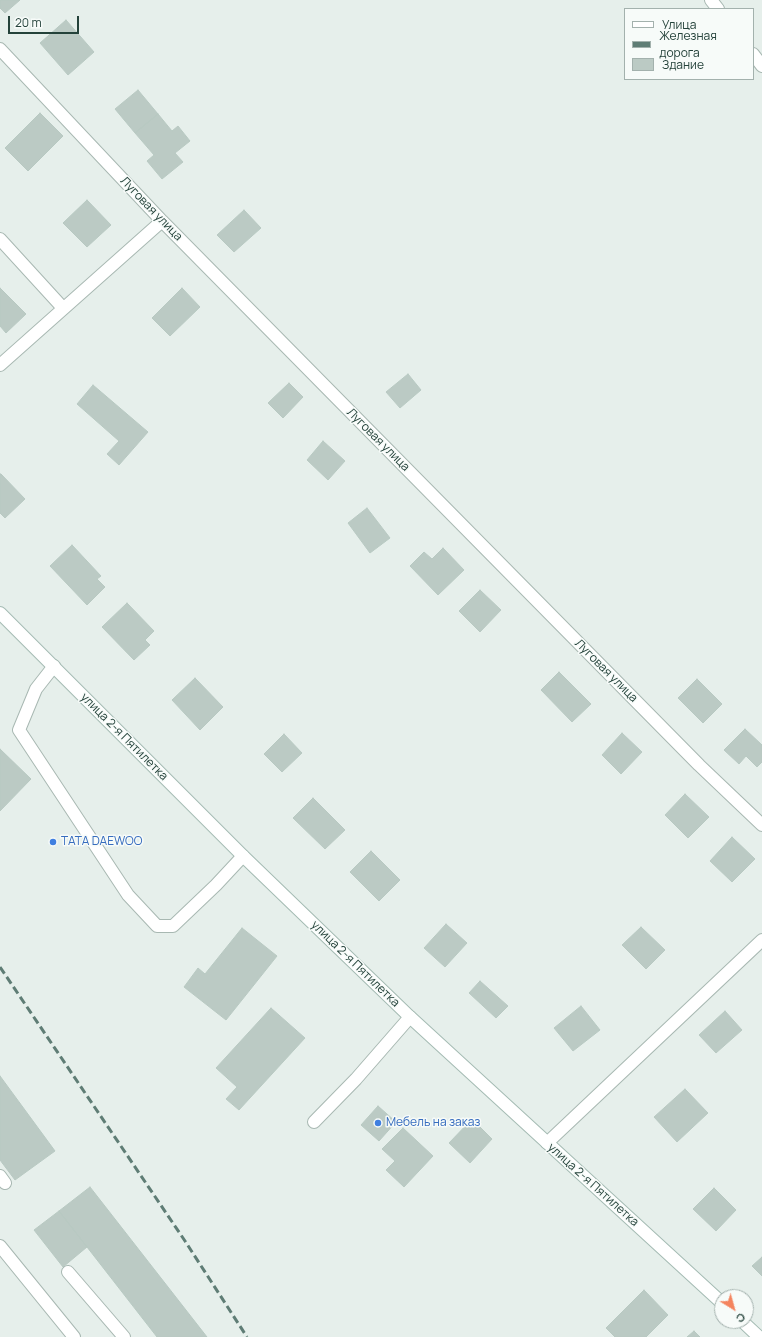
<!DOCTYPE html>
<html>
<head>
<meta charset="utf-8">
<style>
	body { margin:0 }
	#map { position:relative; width:762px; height:1337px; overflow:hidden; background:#e6efeb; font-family:Manrope,sans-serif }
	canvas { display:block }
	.legend { position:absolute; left:624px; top:8px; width:130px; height:72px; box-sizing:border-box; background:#f7fbf9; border:1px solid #a3b1ad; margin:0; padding:5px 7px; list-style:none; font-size:12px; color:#24423a }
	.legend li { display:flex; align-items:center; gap:8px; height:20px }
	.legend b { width:20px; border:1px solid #a3b1ad }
	.north { position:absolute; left:714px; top:1289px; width:40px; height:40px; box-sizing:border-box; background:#f7fbf9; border:1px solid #a3b1ad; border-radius:50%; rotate:143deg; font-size:11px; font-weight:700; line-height:16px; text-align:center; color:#24423a }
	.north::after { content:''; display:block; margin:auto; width:14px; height:18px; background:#f4845f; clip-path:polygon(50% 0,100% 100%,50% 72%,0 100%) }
	.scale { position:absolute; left:8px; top:16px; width:71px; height:18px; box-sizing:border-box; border:2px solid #24423a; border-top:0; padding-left:5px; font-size:12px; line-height:14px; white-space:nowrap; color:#24423a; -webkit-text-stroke:3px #f7fbf9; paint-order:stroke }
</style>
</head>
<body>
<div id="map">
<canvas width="762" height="1337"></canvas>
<ul class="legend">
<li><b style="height:5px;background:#fff"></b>Улица</li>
<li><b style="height:5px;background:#5f7d75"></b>Железная дорога</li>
<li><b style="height:11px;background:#bbcac4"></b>Здание</li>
</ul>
<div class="north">С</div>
<div class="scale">20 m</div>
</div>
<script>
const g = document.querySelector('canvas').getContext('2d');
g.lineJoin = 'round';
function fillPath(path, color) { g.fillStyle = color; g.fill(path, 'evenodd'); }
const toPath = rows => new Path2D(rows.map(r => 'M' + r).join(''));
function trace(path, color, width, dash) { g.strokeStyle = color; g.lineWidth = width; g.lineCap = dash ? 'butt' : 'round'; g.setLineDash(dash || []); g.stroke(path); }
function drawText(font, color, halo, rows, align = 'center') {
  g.font = font + ' Manrope,sans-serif'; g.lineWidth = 3; g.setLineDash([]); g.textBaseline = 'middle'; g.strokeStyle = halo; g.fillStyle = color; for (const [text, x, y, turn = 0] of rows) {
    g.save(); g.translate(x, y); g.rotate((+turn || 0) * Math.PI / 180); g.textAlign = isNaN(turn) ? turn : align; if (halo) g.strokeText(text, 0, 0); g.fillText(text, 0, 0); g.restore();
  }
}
const building = toPath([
	[0,0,20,0,5,13,0,8,0,0],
	[66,20,94,52,68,75,40,43,66,20],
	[138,90,158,114,135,133,115,109,138,90],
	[40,113,63,136,28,171,5,148,40,113],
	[158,114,172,131,178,126,190,141,175,153,183,162,162,179,147,161,154,155,135,133,158,114],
	[87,200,111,225,87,247,63,223,87,200],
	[244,210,261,228,234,252,217,235,244,210],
	[0,288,26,314,6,333,0,326,0,288],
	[182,288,200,307,170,336,152,318,182,288],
	[408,374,421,390,400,408,386,392,408,374],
	[289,383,303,397,283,418,268,403,289,383],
	[93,385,148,432,119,465,107,454,119,441,77,404,93,385],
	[323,441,345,461,328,480,307,460,323,441],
	[0,474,1,474,25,499,5,518,0,513,0,474],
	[367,508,390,538,370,553,348,523,367,508],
	[72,545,101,576,97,579,105,587,87,605,50,566,72,545],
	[443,548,464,570,438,595,410,566,424,552,432,559,443,548],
	[480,590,501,610,480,632,459,611,480,590],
	[127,603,154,631,145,640,150,645,134,660,102,627,127,603],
	[559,672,591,704,572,722,541,690,559,672],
	[195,678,223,707,200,730,172,700,195,678],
	[697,679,722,704,703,723,678,698,697,679],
	[745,729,762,745,762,762,757,767,746,756,739,764,724,750,745,729],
	[622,733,642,752,621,774,602,755,622,733],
	[284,734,302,753,282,772,264,754,284,734],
	[0,749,31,779,0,811,0,749],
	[685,794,709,817,688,838,665,815,685,794],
	[313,798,345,830,325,849,293,818,313,798],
	[732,837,755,859,732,882,710,861,732,837],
	[371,851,400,880,379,901,350,872,371,851],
	[446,924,467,943,445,967,424,948,446,924],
	[641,927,665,950,646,969,622,945,641,927],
	[242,928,277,956,226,1020,184,987,198,968,205,974,242,928],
	[480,981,508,1006,496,1018,469,993,480,981],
	[581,1006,600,1030,573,1051,554,1028,581,1006],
	[271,1008,305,1038,239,1110,226,1099,237,1087,216,1068,271,1008],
	[725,1011,742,1030,716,1053,699,1035,725,1011],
	[0,1076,55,1151,15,1180,0,1160,0,1076],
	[685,1089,708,1113,677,1142,654,1117,685,1089],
	[378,1106,396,1122,379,1141,361,1125,378,1106],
	[472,1119,492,1139,470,1163,449,1143,472,1119],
	[403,1128,433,1156,404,1187,386,1170,395,1161,382,1149,403,1128],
	[90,1187,207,1337,157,1337,59,1211,90,1187],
	[714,1188,736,1210,716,1231,693,1209,714,1188],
	[59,1211,87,1247,63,1267,34,1230,59,1211],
	[762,1257,762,1276,752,1266,762,1257],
	[644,1290,668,1315,646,1337,615,1337,606,1328,644,1290],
	[694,1331,700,1337,687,1337,694,1331]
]);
fillPath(building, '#bbcac4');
trace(building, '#b8c9c2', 1);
const lane = toPath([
	[711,0,718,9],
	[753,54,762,66],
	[54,666,36,689,19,730,128,895,157,926,173,926,216,885,243,856],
	[314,1122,356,1079,410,1017],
	[547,1143,762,940],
	[0,1176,5,1183],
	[68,1272,124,1337]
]);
const street = toPath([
	[0,49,162,221,699,765,762,825],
	[0,239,63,308],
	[0,365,162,221],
	[0,1246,74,1337]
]);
const secondary = toPath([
	[0,613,243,856,410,1017,722,1303],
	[742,1321,759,1337]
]);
trace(lane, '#a8b8b2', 14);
trace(street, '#a8b8b2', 14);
trace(secondary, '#a4bbb3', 14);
trace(lane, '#fff', 12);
trace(street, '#fff', 12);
trace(secondary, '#fff', 12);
trace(toPath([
	[0,967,185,1241,247,1337]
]), '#5f7d75', 3, [8, 4]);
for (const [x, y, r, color] of [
	[53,842,4,"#3f7fe0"],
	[378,1123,4,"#3f7fe0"]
]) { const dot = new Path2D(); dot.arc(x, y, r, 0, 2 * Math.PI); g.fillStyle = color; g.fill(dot); trace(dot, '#f7fbf9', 1.5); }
drawText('12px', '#24423a', '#f7fbf9', [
	["Луговая улица",151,209,46],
	["Луговая улица",378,440,45],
	["Луговая улица",606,671,45],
	["улица 2-я Пятилетка",124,737,45],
	["улица 2-я Пятилетка",355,964,44],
	["улица 2-я Пятилетка",593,1185,42]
]);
drawText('12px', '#366cbe', '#f7fbf9', [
	["TATA DAEWOO",61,842],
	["Мебель на заказ",386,1123]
], 'left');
</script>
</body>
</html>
